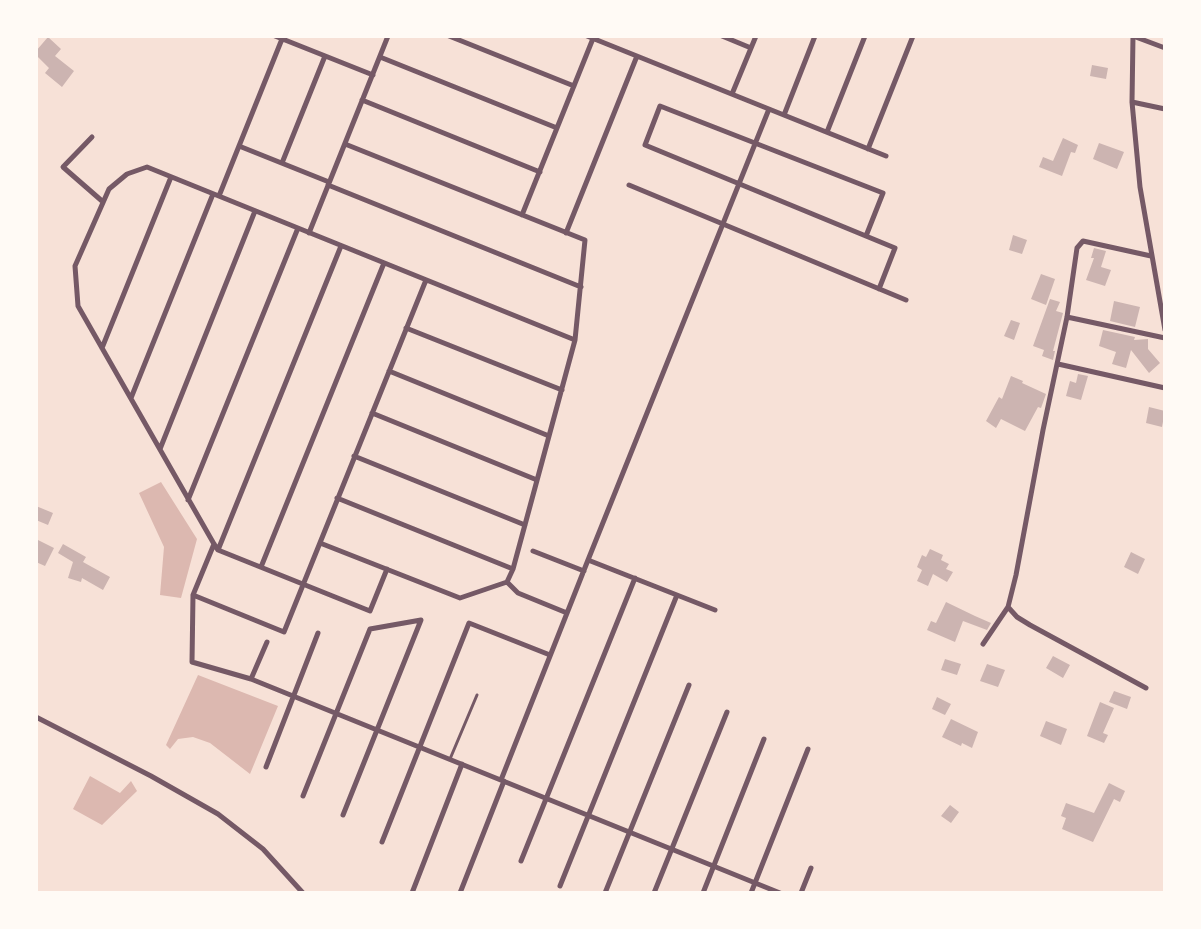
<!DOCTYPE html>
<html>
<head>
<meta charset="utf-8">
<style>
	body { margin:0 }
	#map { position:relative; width:1201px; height:929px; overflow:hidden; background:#f7e1d7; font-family:"Golos Text",sans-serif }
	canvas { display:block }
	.frame { position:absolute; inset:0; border:38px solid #fffaf5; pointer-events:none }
</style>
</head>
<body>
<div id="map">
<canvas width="1201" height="929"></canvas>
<div class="frame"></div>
</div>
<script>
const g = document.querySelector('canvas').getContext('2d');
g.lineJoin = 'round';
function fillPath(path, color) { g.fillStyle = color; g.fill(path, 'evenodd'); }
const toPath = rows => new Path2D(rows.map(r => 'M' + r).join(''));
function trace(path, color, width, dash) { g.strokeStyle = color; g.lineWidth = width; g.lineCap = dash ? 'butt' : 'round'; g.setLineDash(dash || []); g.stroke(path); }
fillPath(toPath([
	[161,482,197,539,181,598,160,595,164,547,139,493],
	[198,675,278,706,250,774,210,743,193,737,178,739,170,749,166,745],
	[90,776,120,793,131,781,137,791,102,825,73,809]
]), '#dcb8b0');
fillPath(toPath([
	[48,37,61,49,55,56,74,71,62,87,45,73,49,68,36,55,36,51],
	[1092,65,1108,68,1106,79,1090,76],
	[1063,138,1078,145,1075,153,1071,152,1062,176,1039,167,1043,157,1053,161],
	[1099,143,1124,152,1117,169,1093,159],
	[1013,235,1027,240,1022,254,1009,250],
	[1094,248,1106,251,1101,267,1111,270,1105,286,1086,280,1094,258,1091,258],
	[1041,274,1055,279,1046,305,1031,299],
	[1050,299,1060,302,1056,311,1063,313,1053,351,1055,351,1053,360,1042,356,1044,350,1033,346],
	[1114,301,1140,307,1135,327,1110,321],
	[1011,320,1020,323,1014,340,1004,336],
	[1103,330,1135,337,1134,340,1148,339,1148,349,1160,363,1149,373,1131,350,1126,368,1112,364,1116,352,1099,346],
	[1078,374,1088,376,1081,400,1066,396,1070,381,1076,383],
	[1011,376,1023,381,1022,383,1046,394,1041,408,1038,407,1025,431,1001,419,996,428,986,421,999,397,1002,399],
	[1149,407,1165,411,1162,427,1146,423],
	[36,506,53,513,48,525,36,520],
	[36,539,54,548,45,566,36,562],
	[63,544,86,557,83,562,110,577,103,590,82,578,81,582,68,578,73,562,58,553],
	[930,549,943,555,941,560,949,564,946,569,953,572,947,582,933,574,928,586,917,581,922,570,917,567,922,555,926,557],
	[1131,552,1145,559,1138,574,1124,567],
	[946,602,975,616,991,623,987,630,963,621,955,642,927,630,931,621,936,623],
	[1053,656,1070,665,1063,678,1046,668],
	[945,659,961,664,957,675,941,670],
	[987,664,1005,670,998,687,980,681],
	[1114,691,1131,697,1127,709,1109,702],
	[937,697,951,704,945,715,932,709],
	[1100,702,1114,708,1103,733,1108,735,1104,743,1087,736],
	[951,719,978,732,972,748,962,743,961,746,942,737],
	[1046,721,1067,729,1061,745,1040,736],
	[1109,783,1125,791,1120,802,1114,799,1093,842,1062,829,1066,818,1061,816,1066,803,1094,813],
	[950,805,959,812,951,823,941,816]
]), '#ccb4b1');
trace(toPath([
	[450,759,477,695]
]), '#755966', 3);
trace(toPath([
	[275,36,373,75],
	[449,36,574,86],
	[587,36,886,156],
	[722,36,751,48],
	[1133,36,1132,102,1140,187,1165,330],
	[1133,36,1165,48],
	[380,57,557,128],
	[732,94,756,36],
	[362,100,540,172],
	[1132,102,1165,109],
	[784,115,815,36],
	[827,132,865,36],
	[92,137,63,167,102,201],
	[239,146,282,39],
	[868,149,913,36],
	[282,163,325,56],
	[328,185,581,287],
	[629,185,906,300],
	[219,196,239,146,329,182],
	[522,215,594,36],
	[309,233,388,36],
	[566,233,637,56],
	[866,236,883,193,660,106,645,145,895,248,879,289],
	[1067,317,1165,338],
	[406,328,562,390],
	[102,348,171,177],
	[1058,364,1165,388],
	[389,371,549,436],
	[131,398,213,194],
	[372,413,537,480],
	[160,449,255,211],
	[354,456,525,525],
	[337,498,513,569],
	[188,500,298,228],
	[320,543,460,598,507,582,513,569,575,340,585,240,345,144],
	[214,544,193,595,192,662,251,679,780,893],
	[218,550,341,246],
	[533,551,584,571],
	[588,560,769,109],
	[261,567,384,263],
	[387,569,370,611,218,550,214,544,78,306,75,266,109,189,127,174,147,167,575,340],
	[507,582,518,593,567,613],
	[193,595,284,632,426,280],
	[983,644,1008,607],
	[251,679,267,642],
	[1146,688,1030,625,1017,617,1008,607,1016,575,1043,430,1067,317,1077,248,1083,241,1151,256],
	[36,717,151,776,218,814,263,849,303,893],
	[266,767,318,633],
	[501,780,588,560,715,610],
	[303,796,370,629,421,620,343,815],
	[382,842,469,623,550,655],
	[521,861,635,578],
	[560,886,677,595],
	[412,893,462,764],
	[460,893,504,781],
	[605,893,689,685],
	[654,893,727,712],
	[703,893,764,739],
	[751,893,808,749],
	[801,893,811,868]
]), '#755966', 5);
</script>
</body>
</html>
